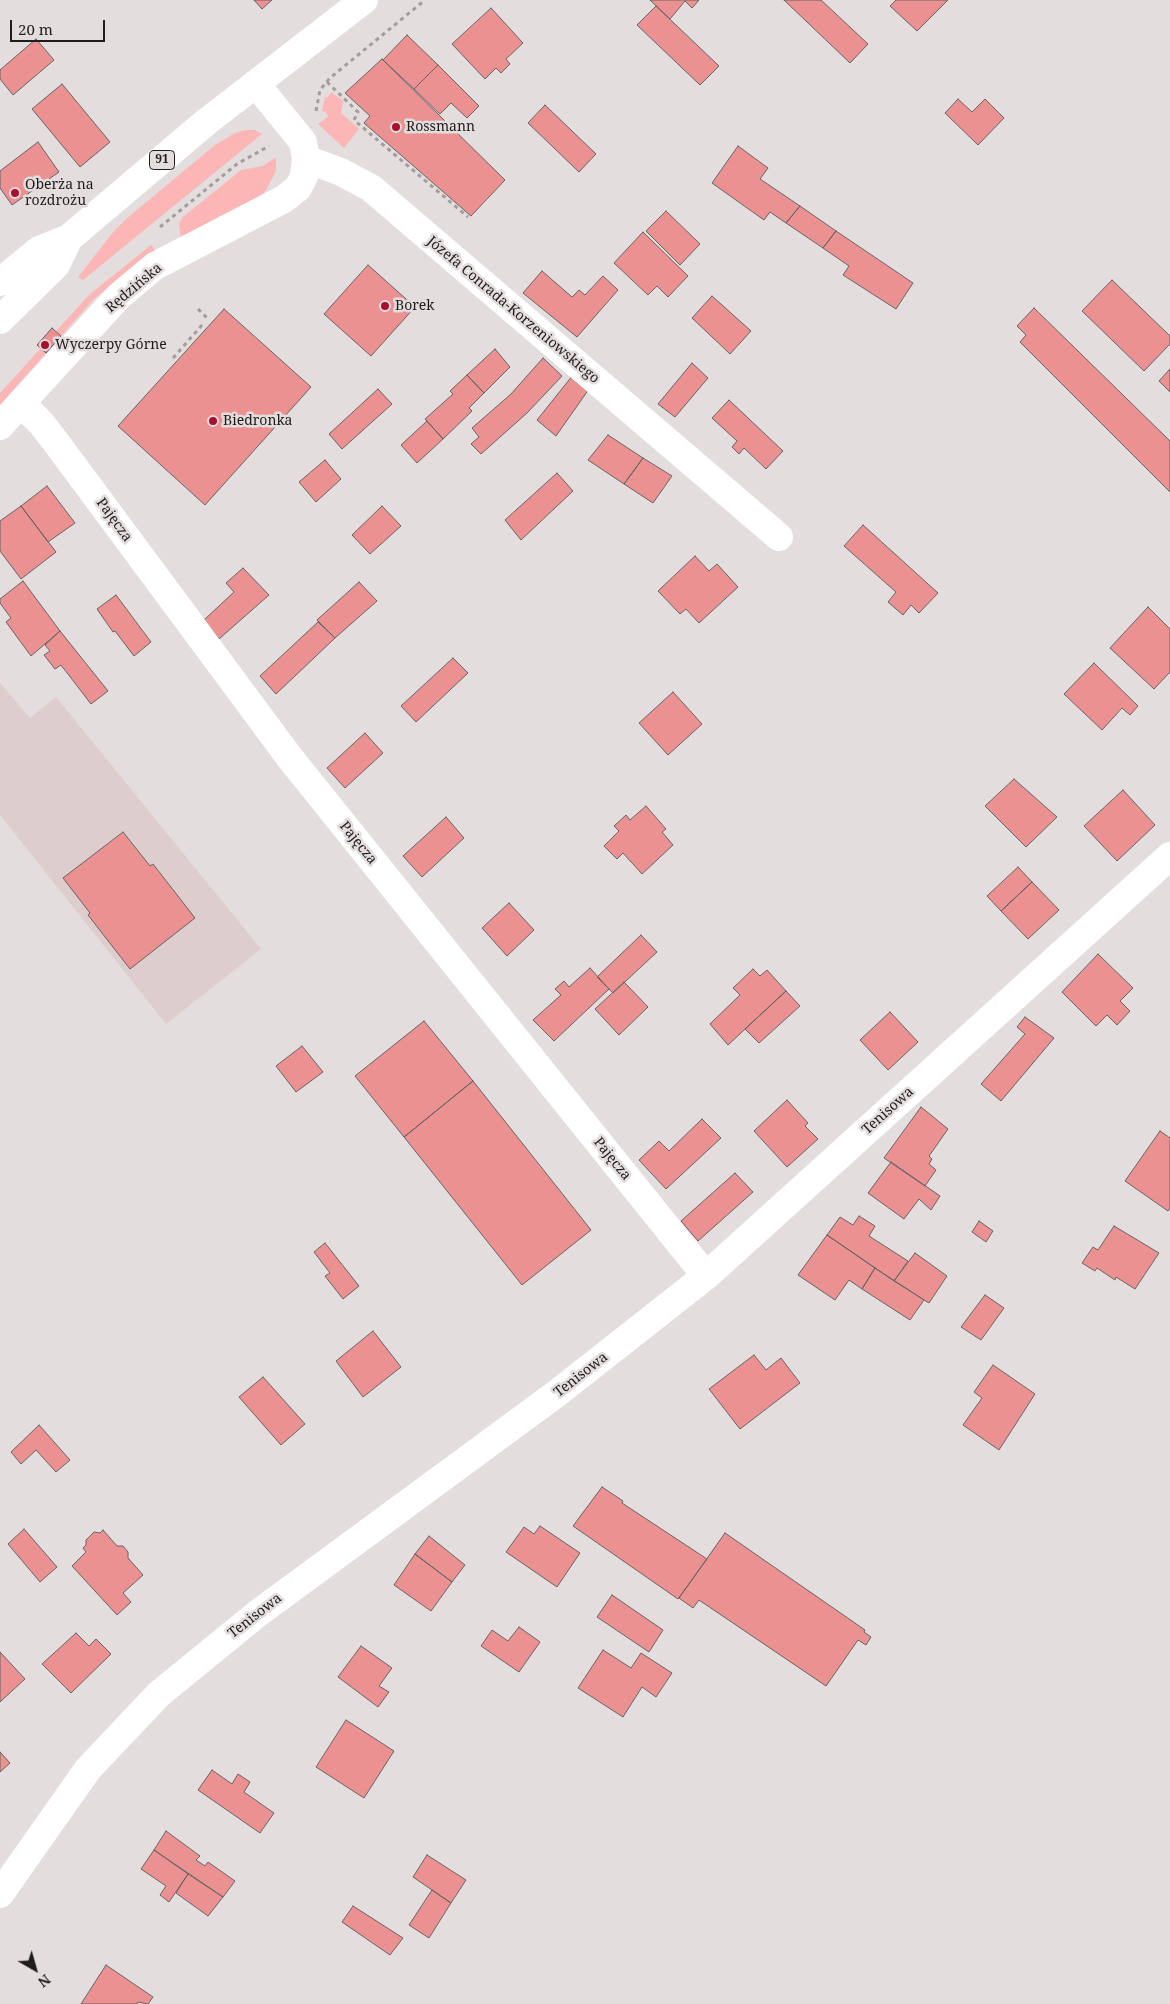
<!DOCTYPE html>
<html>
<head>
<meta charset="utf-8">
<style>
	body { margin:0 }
	#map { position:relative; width:1170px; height:2004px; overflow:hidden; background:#e4dddd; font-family:"Noto Serif",serif }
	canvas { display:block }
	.north { position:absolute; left:10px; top:1944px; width:50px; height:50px; -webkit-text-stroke:4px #e4dddd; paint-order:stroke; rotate:142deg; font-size:14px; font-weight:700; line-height:20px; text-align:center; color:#1f1c1c }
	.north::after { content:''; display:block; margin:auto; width:18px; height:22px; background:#1f1c1c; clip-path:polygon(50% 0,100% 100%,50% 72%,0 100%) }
	.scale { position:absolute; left:10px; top:20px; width:95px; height:22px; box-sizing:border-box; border:2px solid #1f1c1c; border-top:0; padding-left:6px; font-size:15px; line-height:18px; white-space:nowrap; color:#1f1c1c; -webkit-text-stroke:4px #e4dddd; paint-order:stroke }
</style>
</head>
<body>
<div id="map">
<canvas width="1170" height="2004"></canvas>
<div class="north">N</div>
<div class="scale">20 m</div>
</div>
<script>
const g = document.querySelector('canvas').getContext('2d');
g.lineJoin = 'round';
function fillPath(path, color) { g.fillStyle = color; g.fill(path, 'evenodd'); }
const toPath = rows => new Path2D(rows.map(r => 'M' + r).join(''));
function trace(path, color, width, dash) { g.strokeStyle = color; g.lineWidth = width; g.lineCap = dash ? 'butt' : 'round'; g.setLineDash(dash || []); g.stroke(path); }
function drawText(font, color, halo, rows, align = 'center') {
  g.font = font + ' "Noto Serif",serif'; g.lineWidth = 5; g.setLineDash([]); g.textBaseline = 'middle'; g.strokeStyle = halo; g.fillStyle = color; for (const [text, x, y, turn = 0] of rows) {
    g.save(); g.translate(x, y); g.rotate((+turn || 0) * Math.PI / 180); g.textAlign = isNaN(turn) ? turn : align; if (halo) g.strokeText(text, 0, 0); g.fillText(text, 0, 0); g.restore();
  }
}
fillPath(toPath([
	[0,683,30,718,56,697,261,949,166,1024,0,815]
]), '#ddcecd');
fillPath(toPath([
	[331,92,343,101,341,113,359,129,344,148,318,124,328,117,326,112,322,111,325,97,328,97],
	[246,130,255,130,262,134,83,280,78,277,114,231,126,219,215,145,235,133],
	[276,157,276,171,265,192,253,201,181,238,179,223,183,217,241,170,263,166],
	[151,245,155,250,94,299,61,336,56,331,89,295],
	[40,349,46,353,0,405,0,393]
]), '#fbb6b5');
const building = toPath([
	[254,0,272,0,262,9,254,0],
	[650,0,699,0,692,8,685,1,670,19,650,0],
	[784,0,821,0,868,44,850,63,784,0],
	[896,0,948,0,917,31,890,6,896,0],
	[656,6,719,66,700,85,637,25,656,6],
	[491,8,523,43,506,59,510,64,501,73,496,68,485,79,452,44,491,8],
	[407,35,438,65,414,89,383,60,407,35],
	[36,39,54,60,13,95,0,79,0,70,36,39],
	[382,59,505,180,471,216,364,123,370,116,345,93,382,59],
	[438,65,479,106,467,118,451,103,440,114,414,89,438,65],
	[62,84,110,142,80,167,32,109,62,84],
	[958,99,972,112,985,99,1004,118,978,145,945,113,958,99],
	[545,105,596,154,579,172,528,123,545,105],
	[38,142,59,172,12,205,0,188,0,171,38,142],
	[738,146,768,168,760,179,800,206,786,223,770,212,764,220,712,183,738,146],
	[800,206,836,231,823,248,786,223,800,206],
	[666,211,700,244,680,265,646,231,666,211],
	[836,231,913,283,896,309,843,275,849,266,823,248,836,231],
	[643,232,688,276,668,297,657,286,648,295,614,263,643,232],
	[368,265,415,307,371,356,324,314,368,265],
	[542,271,572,297,579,290,585,295,603,276,618,290,577,337,523,293,542,271],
	[1112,280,1170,336,1170,344,1144,371,1082,311,1112,280],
	[712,296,751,331,730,354,692,318,712,296],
	[1034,308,1170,441,1170,492,1020,342,1026,335,1017,326,1034,308],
	[224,309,311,387,205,505,118,426,224,309],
	[52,328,61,336,46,353,37,345,52,328],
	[495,349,510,367,484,393,467,375,495,349],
	[543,358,562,376,527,413,481,454,471,444,479,437,472,428,511,394,543,358],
	[692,363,708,378,675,417,658,404,692,363],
	[1170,369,1170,392,1159,381,1170,369],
	[467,375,484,393,469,408,472,411,443,439,425,419,453,394,450,391,467,375],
	[573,375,589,389,556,436,537,420,573,375],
	[378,389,392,404,342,449,329,434,378,389],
	[729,400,783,451,766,469,744,448,739,454,732,447,737,441,712,418,729,400],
	[427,421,443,439,417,463,401,445,427,421],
	[608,435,643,458,624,484,588,460,608,435],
	[643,458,672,476,653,503,624,484,643,458],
	[325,460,341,479,316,502,299,482,325,460],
	[557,473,573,491,521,540,505,520,557,473],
	[47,486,75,523,48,542,21,506,47,486],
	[21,506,56,552,21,579,0,551,0,521,21,506],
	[382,506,401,526,370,554,352,535,382,506],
	[863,525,938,593,919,613,911,605,903,615,888,602,896,592,844,546,863,525],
	[695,556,709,571,717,564,738,587,699,623,686,609,680,614,658,591,695,556],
	[243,568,269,595,219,639,204,620,234,592,226,583,243,568],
	[23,581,60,631,31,656,6,622,11,618,0,603,0,599,23,581],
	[359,582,377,601,335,638,317,620,359,582],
	[116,595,151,642,134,656,115,631,113,632,97,609,116,595],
	[1148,607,1170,629,1170,672,1154,689,1110,648,1148,607],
	[318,622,335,638,276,694,260,676,318,622],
	[60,631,108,691,91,704,61,665,55,669,44,655,50,651,45,645,60,631],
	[453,658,468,673,416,722,401,706,453,658],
	[1094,663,1138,706,1130,715,1122,708,1102,730,1064,694,1094,663],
	[673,692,702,724,668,755,639,723,673,692],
	[365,733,383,753,345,788,327,768,365,733],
	[1014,779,1057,817,1026,847,985,806,1014,779],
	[1123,790,1155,825,1117,861,1084,826,1123,790],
	[646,806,666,829,662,832,673,845,642,874,623,853,617,859,604,846,619,831,614,826,626,815,630,820,646,806],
	[446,817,464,838,422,877,403,856,446,817],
	[123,832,150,866,153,864,195,918,130,969,88,915,90,913,63,878,123,832],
	[1018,867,1032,882,1001,911,987,896,1018,867],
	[1032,882,1059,910,1028,939,1001,911,1032,882],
	[509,903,534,930,507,956,482,928,509,903],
	[641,935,657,952,613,993,597,977,641,935],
	[1098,954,1133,988,1120,1001,1130,1011,1117,1025,1107,1015,1096,1026,1062,992,1098,954],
	[590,968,609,989,554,1041,533,1020,561,995,555,989,564,981,569,987,590,968],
	[753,969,760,976,767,970,786,991,728,1045,710,1024,740,995,733,988,753,969],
	[624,982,648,1007,619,1035,595,1009,624,982],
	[786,991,800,1006,759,1043,745,1029,786,991],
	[890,1012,918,1042,888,1070,860,1040,890,1012],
	[1025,1017,1054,1038,1001,1101,981,1084,1025,1034,1017,1027,1025,1017],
	[424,1021,473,1081,404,1137,355,1076,424,1021],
	[302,1046,323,1072,296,1092,276,1066,302,1046],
	[473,1081,591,1230,522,1285,404,1137,473,1081],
	[787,1100,808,1123,805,1126,818,1139,787,1167,754,1131,787,1100],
	[921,1107,948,1129,929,1156,932,1159,929,1164,936,1170,925,1186,884,1158,921,1107],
	[702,1119,721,1138,666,1189,639,1160,659,1141,669,1151,702,1119],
	[1160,1131,1170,1138,1170,1208,1168,1211,1125,1181,1160,1131],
	[891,1162,940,1196,931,1210,919,1199,904,1219,868,1193,891,1162],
	[735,1173,753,1192,698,1241,681,1221,735,1173],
	[859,1216,875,1226,869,1236,908,1261,894,1281,827,1235,840,1217,853,1225,859,1216],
	[979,1221,993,1231,986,1242,972,1232,979,1221],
	[1114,1226,1159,1253,1135,1289,1116,1277,1115,1280,1097,1268,1095,1271,1082,1263,1093,1247,1098,1250,1114,1226],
	[827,1235,875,1268,862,1289,849,1280,835,1300,798,1275,827,1235],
	[325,1243,359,1286,343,1299,325,1276,330,1273,314,1252,325,1243],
	[915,1253,947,1276,929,1303,894,1281,915,1253],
	[875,1268,924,1300,910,1320,862,1289,875,1268],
	[985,1295,1004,1308,981,1340,961,1327,985,1295],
	[373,1331,401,1367,363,1397,336,1361,373,1331],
	[754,1355,766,1370,781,1358,800,1383,740,1429,709,1389,754,1355],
	[993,1365,1035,1394,999,1450,963,1425,982,1398,974,1392,993,1365],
	[263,1377,305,1424,281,1445,239,1397,263,1377],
	[39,1425,70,1460,56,1472,36,1450,21,1464,11,1452,39,1425],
	[602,1487,623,1501,622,1503,707,1559,678,1599,573,1526,602,1487],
	[540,1526,580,1553,557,1587,506,1552,524,1527,534,1534,540,1526],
	[24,1529,57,1567,40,1582,8,1544,24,1529],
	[103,1530,117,1546,123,1546,128,1552,128,1558,143,1575,123,1593,131,1602,117,1615,72,1566,86,1552,83,1548,86,1545,86,1540,94,1532,100,1533,103,1530],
	[725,1533,865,1630,864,1632,871,1637,866,1645,858,1640,826,1686,699,1600,693,1608,679,1598,725,1533],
	[429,1536,465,1565,452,1582,415,1554,429,1536],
	[415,1554,452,1582,431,1611,394,1585,415,1554],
	[612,1595,663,1630,649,1652,597,1617,612,1595],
	[519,1627,540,1642,519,1672,481,1646,492,1630,508,1641,519,1627],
	[76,1633,89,1646,96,1639,111,1654,71,1693,42,1664,76,1633],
	[361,1646,392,1668,379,1686,389,1692,378,1707,338,1677,361,1646],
	[603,1650,631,1668,641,1653,672,1673,656,1697,642,1687,623,1717,578,1688,603,1650],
	[0,1652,25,1679,0,1702,0,1652],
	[346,1720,394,1751,364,1798,316,1767,346,1720],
	[0,1752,10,1763,0,1772,0,1752],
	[212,1770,232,1784,238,1774,250,1782,244,1792,274,1813,260,1833,198,1790,212,1770],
	[166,1831,200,1856,196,1860,205,1866,208,1862,235,1881,223,1897,154,1850,166,1831],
	[154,1850,188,1874,169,1902,160,1895,166,1886,141,1869,154,1850],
	[427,1855,466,1880,451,1903,413,1877,427,1855],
	[188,1874,223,1897,208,1916,176,1893,188,1874],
	[432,1890,451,1903,429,1938,409,1925,432,1890],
	[353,1906,403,1938,390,1955,342,1922,353,1906],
	[106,1965,153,1997,148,2004,138,2002,137,2004,81,2004,106,1965]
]);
fillPath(building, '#eb9192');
trace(building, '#686363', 1);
trace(toPath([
	[327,82,358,112,354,120,468,217],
	[316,111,320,90,330,78,425,0],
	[160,227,237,164,269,146],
	[198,309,207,318],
	[173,358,202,325]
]), '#a29d9d', 3, [4, 4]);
trace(toPath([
	[306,159,341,172,371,188,779,537],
	[21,403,41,423,55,441,290,758,706,1276],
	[0,426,119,296,155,266,284,199,298,188,304,176,306,159,303,142,256,84],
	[0,1894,88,1769,159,1694,257,1614,556,1394,706,1276,1170,856]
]), '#fff', 28);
trace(toPath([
	[0,282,39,250,69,238,205,123,364,0],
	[0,320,56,265,69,238]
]), '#fff', 28);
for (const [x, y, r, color] of [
	[396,127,5,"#a8102e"],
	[15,193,5,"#a8102e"],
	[385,306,5,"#a8102e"],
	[45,345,5,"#a8102e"],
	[213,421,5,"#a8102e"]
]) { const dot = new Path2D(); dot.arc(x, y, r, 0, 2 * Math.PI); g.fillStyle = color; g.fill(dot); trace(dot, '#e4dddd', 2); }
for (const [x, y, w] of [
	[162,160,25]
]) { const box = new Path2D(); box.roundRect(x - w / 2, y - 9.5, w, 19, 4); g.fillStyle = '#e4dddd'; g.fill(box); trace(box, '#1f1c1c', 1); }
drawText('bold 12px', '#1f1c1c', null, [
	["91",162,160]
]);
drawText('14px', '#1f1c1c', '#e4dddd', [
	["Rossmann",406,127],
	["Oberża na",25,185],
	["rozdrożu",25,201],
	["Borek",395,306],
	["Wyczerpy Górne",55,345],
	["Biedronka",223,421]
], 'left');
drawText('14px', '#1f1c1c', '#e4dddd', [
	["Rędzińska",134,288,-40],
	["Józefa Conrada-Korzeniowskiego",513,310,40],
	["Pajęcza",114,520,54],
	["Pajęcza",358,843,51],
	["Tenisowa",888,1111,-42],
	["Pajęcza",612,1159,51],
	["Tenisowa",581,1375,-38],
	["Tenisowa",255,1616,-38]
]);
</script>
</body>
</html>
